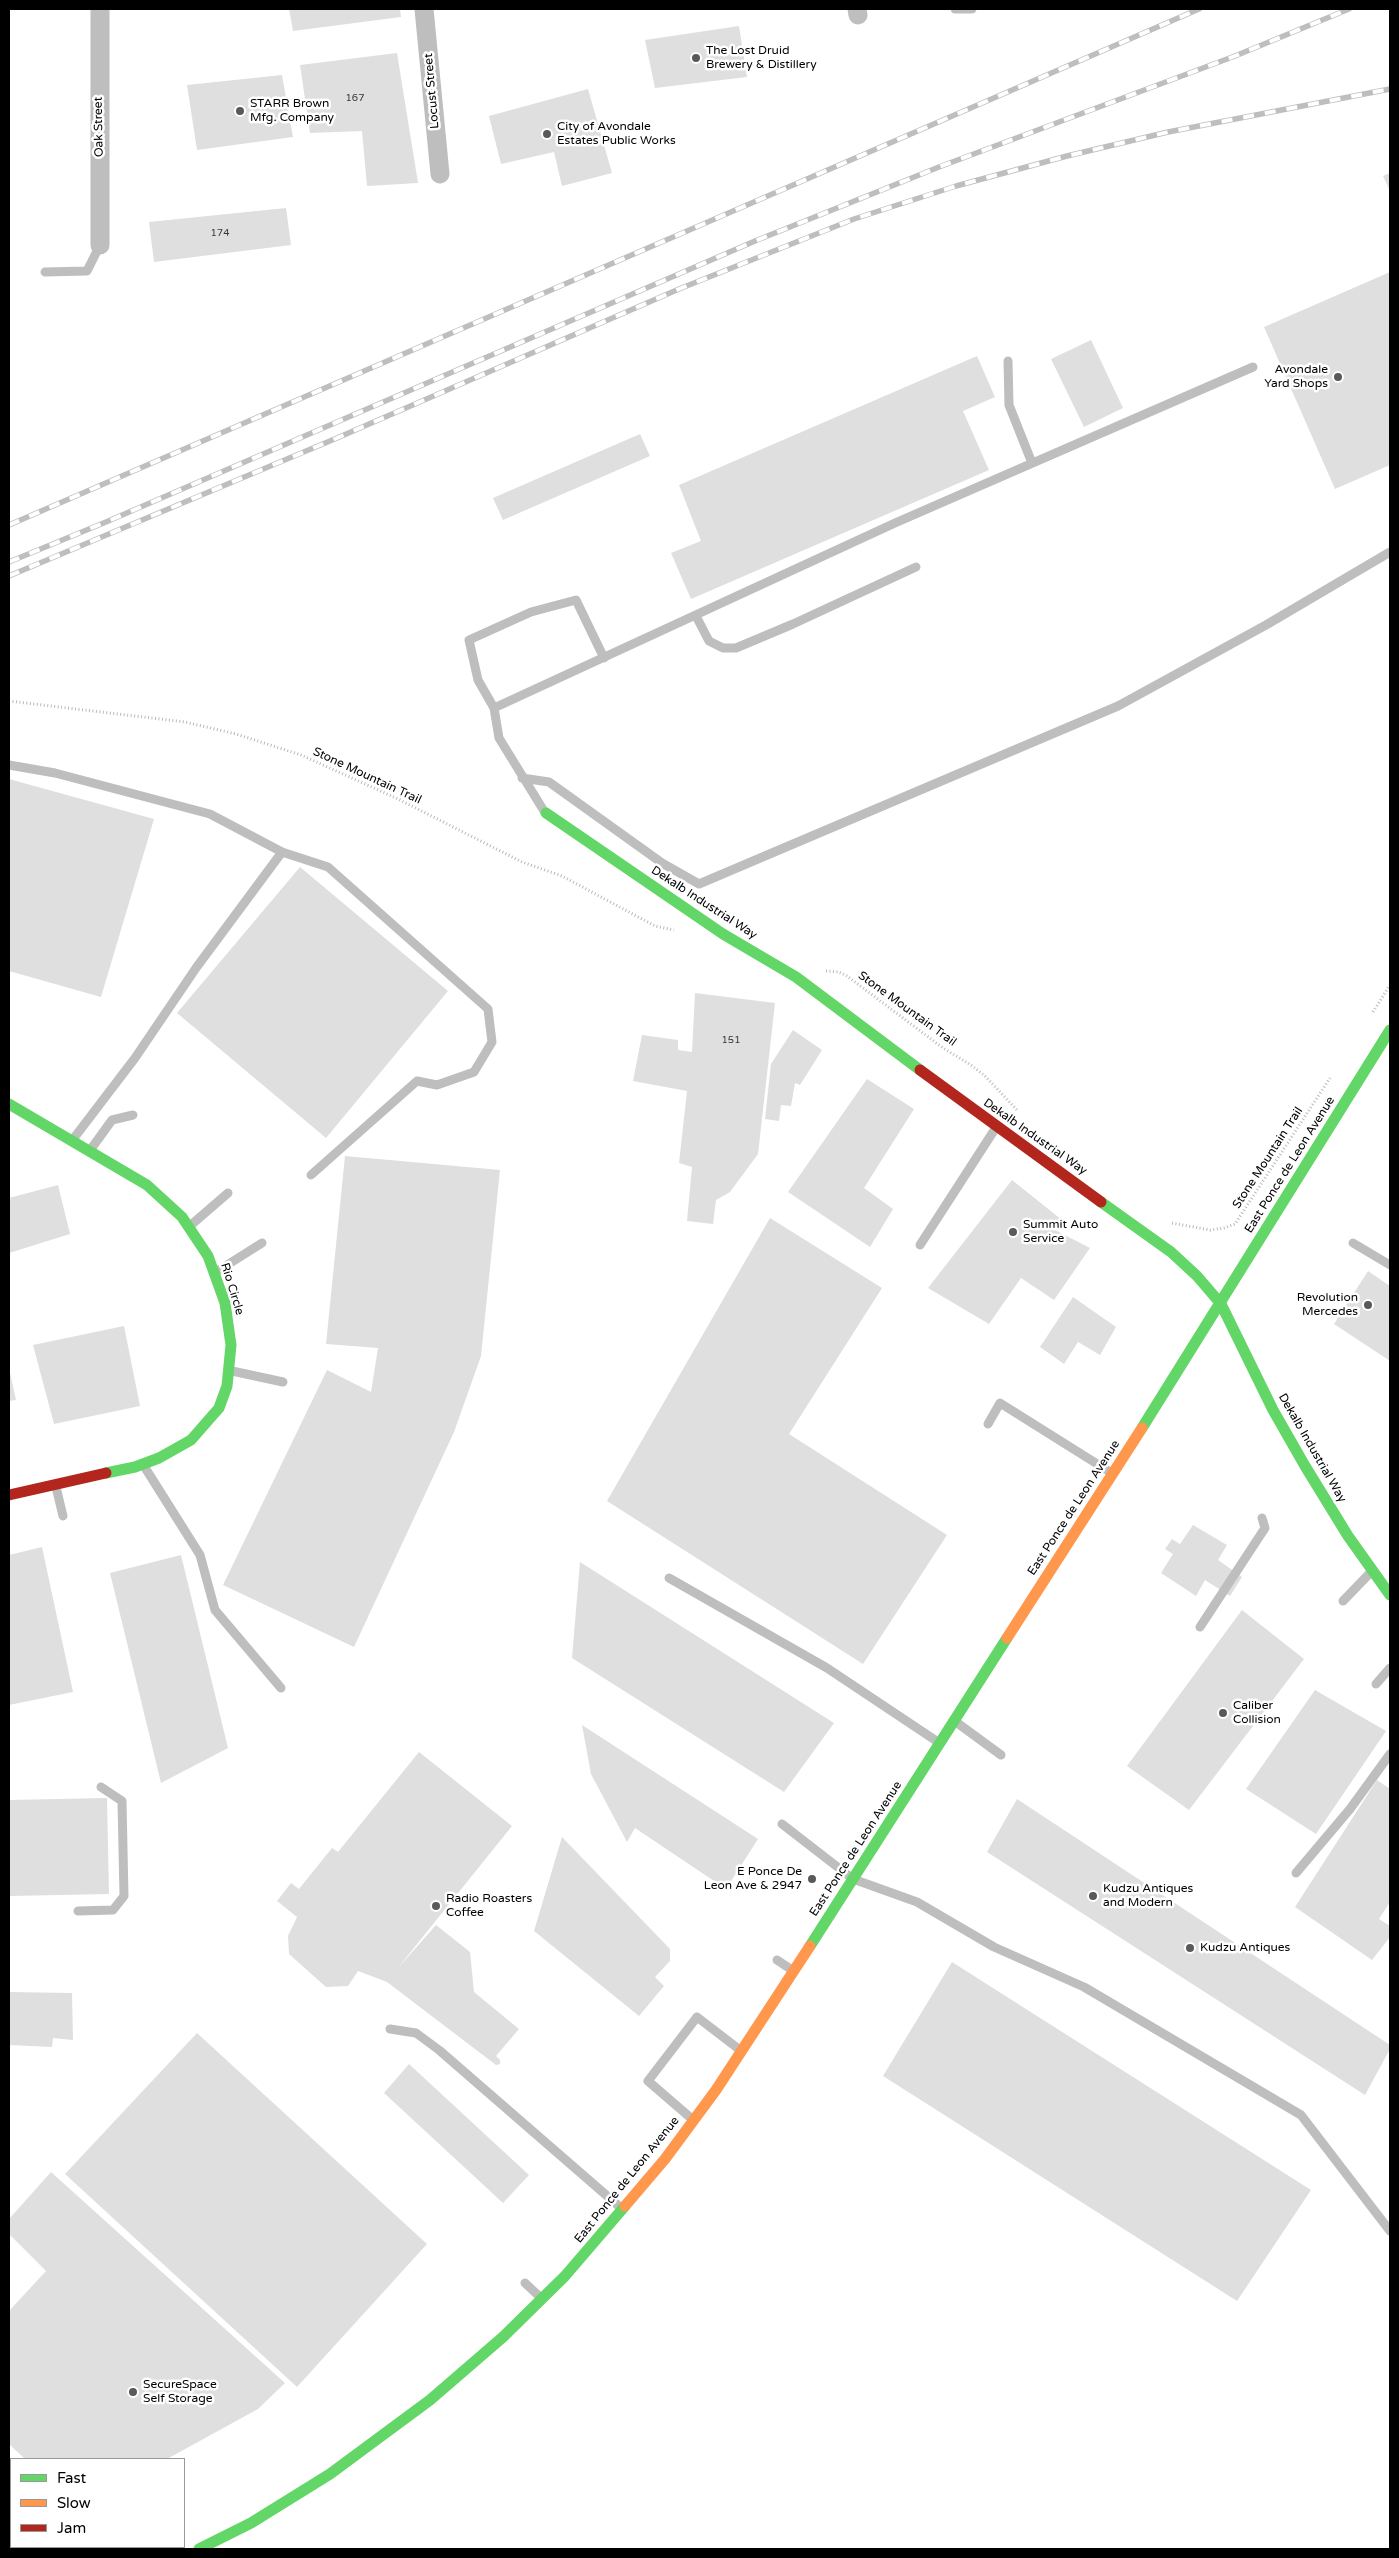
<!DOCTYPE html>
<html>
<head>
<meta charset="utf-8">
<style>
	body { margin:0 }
	#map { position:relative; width:1399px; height:2558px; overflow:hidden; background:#fff; font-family:"Varela Round",sans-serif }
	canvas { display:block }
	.frame { position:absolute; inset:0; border:10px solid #000; pointer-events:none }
	.legend { position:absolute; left:10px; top:2458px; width:175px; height:90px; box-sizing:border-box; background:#fff; border:1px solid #999; margin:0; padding:6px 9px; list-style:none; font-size:15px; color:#000 }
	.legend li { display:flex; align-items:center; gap:10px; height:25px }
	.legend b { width:25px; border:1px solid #999 }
</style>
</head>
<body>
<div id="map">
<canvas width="1399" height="2558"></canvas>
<div class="frame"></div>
<ul class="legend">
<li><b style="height:6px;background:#63d668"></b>Fast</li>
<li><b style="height:6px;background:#ff974d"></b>Slow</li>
<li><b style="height:6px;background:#b3261e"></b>Jam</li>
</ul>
</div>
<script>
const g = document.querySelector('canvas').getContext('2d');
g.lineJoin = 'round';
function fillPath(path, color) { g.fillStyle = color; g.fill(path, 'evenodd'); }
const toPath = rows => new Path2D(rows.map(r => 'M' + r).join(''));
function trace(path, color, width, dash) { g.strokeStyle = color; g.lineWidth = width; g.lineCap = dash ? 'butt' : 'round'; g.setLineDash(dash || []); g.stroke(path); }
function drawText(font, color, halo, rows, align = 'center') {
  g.font = font + ' "Varela Round",sans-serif'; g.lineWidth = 5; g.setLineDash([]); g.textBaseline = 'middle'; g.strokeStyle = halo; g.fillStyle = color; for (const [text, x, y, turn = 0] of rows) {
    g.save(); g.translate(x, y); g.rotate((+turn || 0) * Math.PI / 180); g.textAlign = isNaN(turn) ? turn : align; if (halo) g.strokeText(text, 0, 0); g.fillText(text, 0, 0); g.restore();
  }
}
fillPath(toPath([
	[289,9,400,9,401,17,293,31],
	[739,26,747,77,655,88,645,40],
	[397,53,418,183,367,186,362,131,310,133,300,65],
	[282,75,293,137,197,150,187,85],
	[588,89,612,173,562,186,554,152,501,164,489,116],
	[1390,173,1390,191,1383,176],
	[286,208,291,245,154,262,149,222],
	[1390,272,1390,465,1335,489,1264,327],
	[1091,340,1123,408,1084,427,1051,359],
	[977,356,995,397,963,411,989,470,691,599,671,553,701,541,679,485],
	[640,434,650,456,503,520,493,498],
	[9,779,154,819,101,997,9,971],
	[300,867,448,991,326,1138,177,1013],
	[695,993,775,1003,758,1154,730,1192,716,1200,713,1224,687,1221,692,1167,679,1163,687,1091,633,1081,642,1035,678,1040,678,1050,692,1052],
	[793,1030,822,1050,800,1085,795,1083,791,1106,781,1105,779,1121,765,1119,771,1064],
	[867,1079,914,1109,864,1188,893,1209,870,1247,788,1192],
	[345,1156,500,1170,481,1356,454,1432,354,1647,223,1585,327,1370,371,1392,378,1348,326,1344],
	[1012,1180,1062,1220,1055,1230,1090,1248,1054,1300,1021,1278,989,1324,928,1288],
	[58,1185,70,1234,9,1253,9,1198],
	[770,1218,882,1288,789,1434,947,1535,863,1664,607,1501],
	[1368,1271,1390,1286,1390,1361,1334,1324],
	[1073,1297,1116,1327,1100,1355,1078,1342,1064,1364,1040,1347],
	[124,1326,140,1406,54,1424,33,1345],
	[9,1368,16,1400,9,1401],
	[1193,1525,1227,1545,1218,1560,1242,1577,1230,1596,1205,1580,1196,1596,1161,1573,1173,1554,1165,1549,1172,1539,1180,1544],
	[42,1547,73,1692,9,1705,9,1555],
	[181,1555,228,1748,161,1783,110,1573],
	[580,1562,834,1723,784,1792,572,1658],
	[1242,1610,1304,1659,1189,1810,1127,1766],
	[1315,1690,1386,1731,1316,1834,1246,1789],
	[582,1725,758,1839,726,1889,635,1828,627,1842,591,1774],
	[419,1752,512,1826,397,1969,436,1925,470,1952,474,1992,519,2029,496,2056,500,2060,500,2064,496,2065,387,1982,358,1971,348,1986,326,1987,289,1954,288,1936,297,1917,277,1901,291,1883,299,1889,332,1848,338,1852],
	[1377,1780,1390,1789,1390,1902,1379,1919,1390,1926,1390,1937,1372,1960,1295,1907],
	[107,1798,109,1894,9,1896,9,1800],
	[1017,1799,1390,2045,1390,2049,1365,2095,987,1852],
	[562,1837,670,1949,670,1961,655,1977,664,1986,639,2016,534,1931],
	[952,1962,1311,2190,1237,2301,883,2076],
	[9,1992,72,1993,73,2040,53,2038,52,2047,9,2045],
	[197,2033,427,2244,297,2387,65,2174],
	[409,2064,529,2175,503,2203,384,2093],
	[51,2172,285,2383,258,2409,167,2459,25,2459,9,2444,9,2311,46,2271,9,2234,9,2219]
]), '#dfdfdf');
trace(toPath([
	[9,701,185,722,236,734,301,755,396,798,522,862,562,876,655,926,674,930],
	[826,971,839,972,847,976,943,1048,971,1065,985,1076,1017,1110],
	[1373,1012,1390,985],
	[1172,1223,1210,1230,1224,1228,1235,1224,1330,1078]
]), '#b9b9b9', 3, [1, 2.5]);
trace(toPath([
	[955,9,972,9],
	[45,272,87,271,100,245],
	[1008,361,1009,405,1032,463],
	[696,616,709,641,723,648,736,648,793,624,916,567],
	[494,708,478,680,469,640,531,612,576,600,604,658],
	[9,765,55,773,210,814,282,852,196,968,135,1058,74,1138],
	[522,778,549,782,662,863,699,884,1118,706,1266,625,1390,552],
	[544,811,499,738,494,708,895,523,1253,367],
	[282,852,328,867,488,1009,492,1042,474,1072,437,1085,417,1081,311,1175],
	[91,1149,112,1120,133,1115],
	[191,1225,228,1193],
	[1353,1243,1390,1265],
	[920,1245,995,1129],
	[216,1272,262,1243],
	[232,1371,283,1382],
	[988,1424,1000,1403,1110,1472],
	[144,1466,200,1555,215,1610,281,1688],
	[56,1487,63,1516],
	[669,1578,827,1668,938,1742],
	[1343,1601,1371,1572],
	[1200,1627,1265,1528,1262,1518],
	[1376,1684,1390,1668],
	[956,1722,1001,1755],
	[782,1824,853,1879,917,1902,994,1947,1084,1987,1301,2115,1390,2231],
	[1296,1873,1350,1809,1390,1754],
	[78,1911,113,1910,124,1896,122,1801,101,1787],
	[777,1960,792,1970],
	[390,2029,416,2033,439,2050,621,2208],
	[692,2119,648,2081,697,2017,740,2050],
	[525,2283,540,2297],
	[9,2547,10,2549],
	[171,2547,178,2549],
	[52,2549,57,2547]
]), '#bebebe', 9);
trace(toPath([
	[100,9,100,245],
	[424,9,440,174],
	[857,9,858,15]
]), '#bebebe', 19);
trace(toPath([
	[546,813,723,934,796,977,920,1070],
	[9,1104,147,1185,182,1217,208,1256,225,1303,231,1345,227,1386,219,1408,191,1440,159,1458,135,1467,106,1473],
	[1101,1202,1171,1252,1197,1276,1221,1304,1273,1410,1305,1466,1348,1536,1390,1595],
	[1142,1428,1390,1030],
	[810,1946,1007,1638],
	[199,2549,251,2523,330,2474,430,2400,503,2337,565,2276,625,2206]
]), '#63d668', 11);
trace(toPath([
	[1007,1638,1142,1428],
	[625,2206,665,2159,716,2090,810,1946]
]), '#ff974d', 11);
trace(toPath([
	[920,1070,1101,1202],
	[9,1495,106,1473]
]), '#b3261e', 11);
const rail = toPath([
	[9,525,1199,9],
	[9,562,106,522,755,241,939,167,1235,56,1349,9],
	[9,576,337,438,679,289,854,219,956,186,1067,156,1168,132,1390,89]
]);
trace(rail, '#bebebe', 5.5);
trace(rail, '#fff', 4, [11]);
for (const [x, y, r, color] of [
	[696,58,5,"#595959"],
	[240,111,5,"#595959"],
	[547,134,5,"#595959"],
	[1338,377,5,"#595959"],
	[1013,1232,5,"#595959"],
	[1368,1305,5,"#595959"],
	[1223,1713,5,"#595959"],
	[812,1879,5,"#595959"],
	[1093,1896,5,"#595959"],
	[436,1906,5,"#595959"],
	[1190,1948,5,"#595959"],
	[133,2392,5,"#595959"]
]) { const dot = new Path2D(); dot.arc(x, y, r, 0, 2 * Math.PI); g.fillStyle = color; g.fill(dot); trace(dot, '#fff', 2); }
drawText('10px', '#383838', null, [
	["167",355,98],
	["174",220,233],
	["151",731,1040]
]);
drawText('12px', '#000', '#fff', [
	["The Lost Druid",706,51],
	["Brewery & Distillery",706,65],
	["STARR Brown",250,104],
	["Mfg. Company",250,118],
	["City of Avondale",557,127],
	["Estates Public Works",557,141],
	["Avondale",1328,370,"right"],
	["Yard Shops",1328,384,"right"],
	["Summit Auto",1023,1225],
	["Service",1023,1239],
	["Revolution",1358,1298,"right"],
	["Mercedes",1358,1312,"right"],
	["Caliber",1233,1706],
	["Collision",1233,1720],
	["E Ponce De",802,1872,"right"],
	["Leon Ave & 2947",802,1886,"right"],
	["Kudzu Antiques",1103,1889],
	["and Modern",1103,1903],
	["Radio Roasters",446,1899],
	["Coffee",446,1913],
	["Kudzu Antiques",1200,1948],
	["SecureSpace",143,2385],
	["Self Storage",143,2399]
], 'left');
drawText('12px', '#000', '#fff', [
	["Locust Street",432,91,-95],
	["Oak Street",99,127,-91],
	["Stone Mountain Trail",367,776,25],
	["Dekalb Industrial Way",704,903,33],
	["Stone Mountain Trail",907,1009,36],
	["Dekalb Industrial Way",1035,1137,35],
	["Stone Mountain Trail",1268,1158,-57],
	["East Ponce de Leon Avenue",1290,1165,-58],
	["Rio Circle",232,1289,73],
	["Dekalb Industrial Way",1312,1448,60],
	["East Ponce de Leon Avenue",1074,1508,-57],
	["East Ponce de Leon Avenue",856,1849,-57],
	["East Ponce de Leon Avenue",627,2180,-51]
]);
</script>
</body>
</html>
